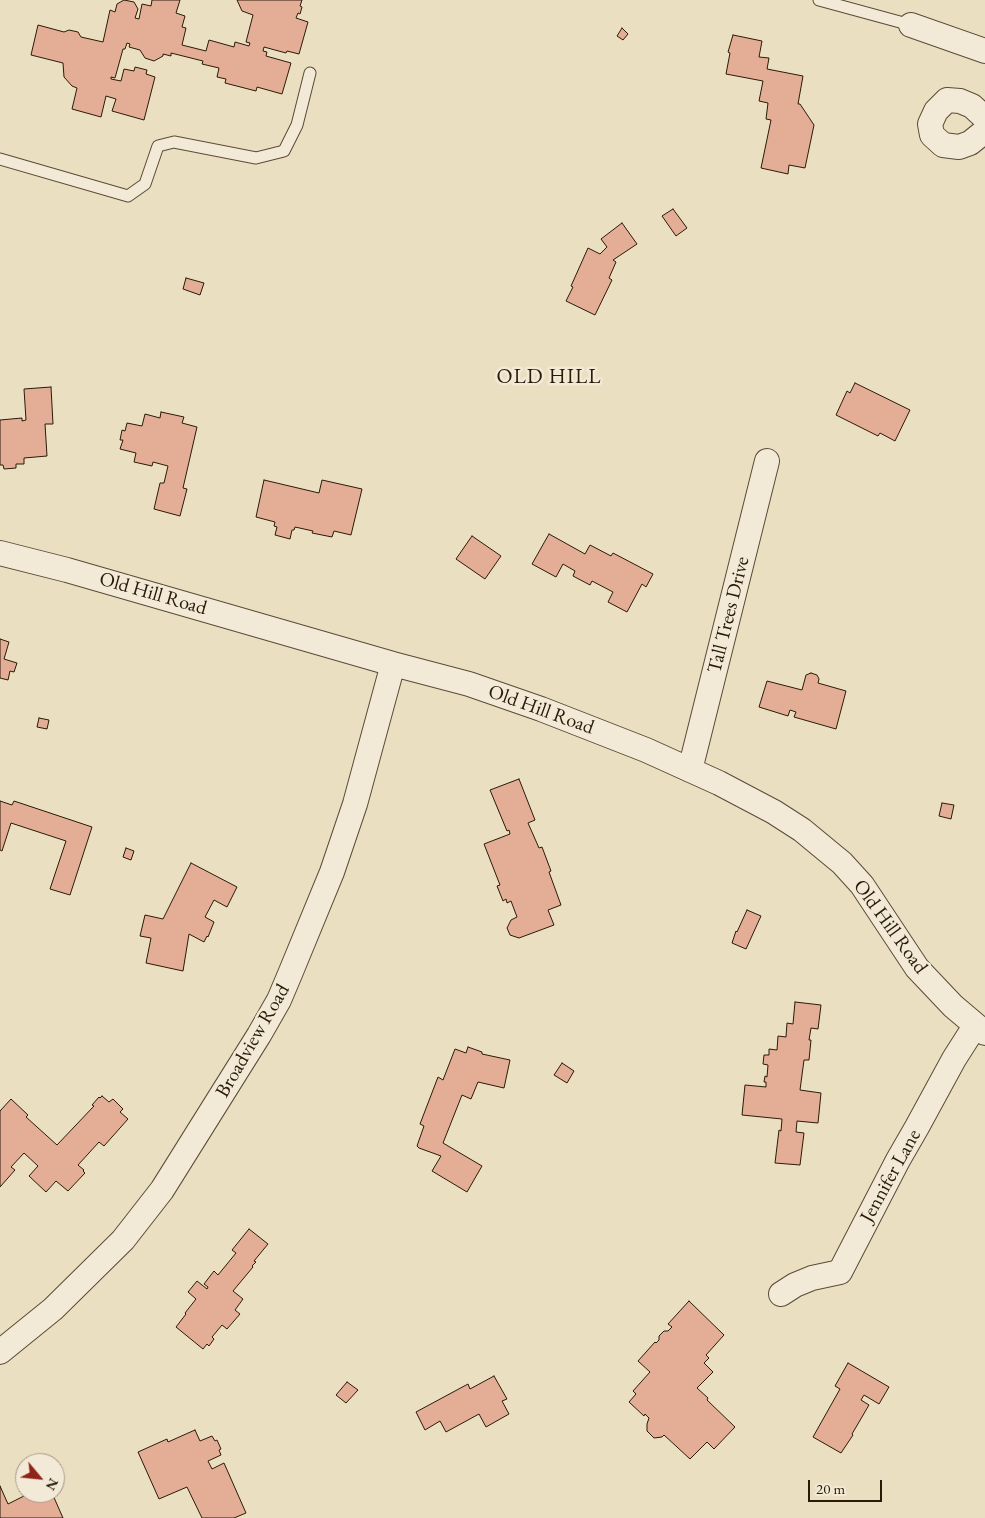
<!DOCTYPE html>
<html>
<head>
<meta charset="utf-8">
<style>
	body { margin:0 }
	#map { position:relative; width:985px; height:1518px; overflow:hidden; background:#ebdfc1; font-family:"EB Garamond",serif }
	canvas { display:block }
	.north { position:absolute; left:15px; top:1453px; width:50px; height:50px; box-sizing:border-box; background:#f2ead7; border:1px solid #a29784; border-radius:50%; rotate:118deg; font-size:14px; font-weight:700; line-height:20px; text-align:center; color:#2a1a08 }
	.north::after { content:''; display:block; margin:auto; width:18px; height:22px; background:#8f2418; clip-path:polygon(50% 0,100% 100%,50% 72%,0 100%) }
	.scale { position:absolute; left:808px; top:1480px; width:74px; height:22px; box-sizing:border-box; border:2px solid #2a1a08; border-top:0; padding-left:6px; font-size:15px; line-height:18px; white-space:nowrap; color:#2a1a08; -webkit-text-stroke:4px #f2ead7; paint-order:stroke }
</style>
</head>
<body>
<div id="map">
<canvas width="985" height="1518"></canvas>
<div class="north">N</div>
<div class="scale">20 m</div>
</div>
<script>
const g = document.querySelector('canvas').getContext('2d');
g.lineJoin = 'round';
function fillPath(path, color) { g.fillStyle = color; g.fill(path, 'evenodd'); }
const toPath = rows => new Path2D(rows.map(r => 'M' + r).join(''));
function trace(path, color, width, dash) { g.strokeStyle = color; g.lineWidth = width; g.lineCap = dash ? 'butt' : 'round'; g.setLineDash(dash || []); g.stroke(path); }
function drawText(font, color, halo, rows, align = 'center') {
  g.font = font + ' "EB Garamond",serif'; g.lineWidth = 5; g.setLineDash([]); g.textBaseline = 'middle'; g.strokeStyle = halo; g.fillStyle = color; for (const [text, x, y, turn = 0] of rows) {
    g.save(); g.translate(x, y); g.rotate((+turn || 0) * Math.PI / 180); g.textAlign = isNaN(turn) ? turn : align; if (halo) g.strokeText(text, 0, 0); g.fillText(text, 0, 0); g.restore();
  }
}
const building = toPath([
	[124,0,134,2,138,9,135,18,139,19,142,4,151,6,152,0,180,0,176,13,185,16,182,27,186,28,182,45,206,51,209,40,234,47,235,42,249,46,250,43,246,42,253,15,242,11,237,0,302,0,300,6,302,7,300,14,298,13,296,18,308,22,299,54,287,51,286,53,264,47,263,51,267,52,266,56,291,63,282,94,257,87,256,91,225,83,226,79,217,77,219,68,202,64,203,61,171,53,171,56,163,54,163,56,154,61,145,58,140,50,129,47,130,44,127,43,125,49,123,49,115,78,111,77,111,79,121,81,124,69,134,71,135,67,147,70,146,74,155,77,144,120,112,111,116,99,106,96,101,117,72,109,77,88,72,86,64,77,63,63,31,55,38,25,64,32,69,30,78,32,81,37,103,42,110,10,115,12,117,4,124,0],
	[622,28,628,34,623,40,617,36,622,28],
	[733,35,762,41,759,57,769,58,767,69,803,76,798,104,800,104,814,125,805,168,789,165,788,174,761,168,771,120,766,119,768,103,759,101,763,81,726,74,730,53,728,52,733,35],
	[673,209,687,228,676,236,662,216,673,209],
	[622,223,637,244,613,260,616,262,609,278,612,280,595,315,566,301,573,287,571,286,588,248,600,254,607,247,601,239,622,223],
	[186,278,204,283,200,295,183,289,186,278],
	[855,383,910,410,895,441,880,433,878,436,836,415,847,391,850,393,855,383],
	[51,387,53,424,45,424,47,456,24,458,24,464,16,464,16,468,4,469,3,465,0,465,0,420,22,418,22,421,26,420,24,389,51,387],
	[161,412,184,417,182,423,197,427,183,488,187,489,180,516,154,509,160,483,164,483,168,466,153,462,152,466,134,462,136,453,120,449,123,440,120,440,122,430,125,431,127,423,142,426,145,414,160,418,161,412],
	[264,480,319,493,322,480,362,489,351,535,334,531,332,537,312,533,313,531,295,527,294,530,292,530,290,539,275,535,277,527,274,526,275,522,256,517,264,480],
	[549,534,585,554,590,545,611,556,613,553,653,574,646,587,642,584,627,612,608,602,613,592,592,581,590,585,573,576,575,571,563,564,556,577,532,564,549,534],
	[472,536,501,556,485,579,456,559,472,536],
	[0,639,9,642,4,659,17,663,14,672,10,671,8,680,0,678,0,639],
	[811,673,817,675,819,679,818,683,846,691,836,729,794,717,796,712,790,710,788,716,759,707,767,681,802,690,806,675,811,673],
	[39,718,49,720,47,729,37,727,39,718],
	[519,779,535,820,528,823,539,848,542,847,551,871,549,872,561,905,548,910,554,925,519,938,510,935,507,928,511,920,517,917,511,901,507,903,506,899,503,901,497,886,500,885,484,844,510,834,509,830,507,831,490,790,519,779],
	[0,801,12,805,14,801,92,827,70,895,50,889,66,841,11,823,2,851,0,850,0,801],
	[942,803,954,805,951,819,939,816,942,803],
	[126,848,134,851,131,860,123,857,126,848],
	[191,863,237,887,227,907,214,900,205,917,214,922,208,937,207,936,204,942,189,934,183,971,146,963,151,938,140,936,145,915,163,919,191,863],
	[747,910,761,916,746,949,732,943,736,931,737,932,747,910],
	[795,1002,821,1005,818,1029,811,1028,809,1040,811,1040,809,1060,804,1060,800,1090,821,1093,818,1123,797,1121,796,1132,804,1133,800,1165,775,1163,779,1130,781,1131,782,1119,742,1115,745,1085,766,1087,766,1082,764,1082,765,1076,767,1077,768,1065,763,1064,764,1055,769,1055,769,1049,777,1050,778,1036,786,1037,787,1023,793,1024,795,1002],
	[468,1047,482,1052,482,1054,510,1060,504,1088,478,1082,471,1099,462,1095,443,1143,482,1166,467,1192,432,1171,441,1156,419,1148,417,1146,424,1126,420,1124,438,1077,443,1080,455,1049,466,1053,468,1047],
	[562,1063,574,1071,567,1083,554,1075,562,1063],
	[102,1096,109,1102,113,1099,123,1109,120,1112,128,1119,104,1146,99,1142,78,1165,84,1170,83,1171,85,1173,68,1191,56,1181,46,1192,29,1176,38,1166,24,1153,11,1167,15,1170,0,1187,0,1111,11,1099,28,1115,26,1117,57,1145,94,1106,92,1105,99,1097,100,1098,102,1096],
	[249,1229,268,1244,254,1261,256,1262,252,1266,253,1267,233,1291,243,1299,235,1310,240,1314,227,1329,222,1325,212,1337,214,1339,209,1346,207,1344,203,1349,176,1327,186,1314,185,1313,196,1299,188,1292,197,1281,207,1289,208,1287,204,1284,214,1271,218,1275,236,1253,232,1250,249,1229],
	[689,1301,724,1335,706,1355,709,1358,704,1363,713,1372,697,1388,708,1398,707,1400,735,1427,714,1449,707,1442,690,1459,664,1435,662,1437,654,1438,647,1431,647,1424,649,1418,645,1414,644,1416,629,1402,636,1394,633,1391,650,1372,638,1361,655,1342,656,1343,659,1340,659,1336,664,1331,668,1331,672,1327,668,1324,689,1301],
	[848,1363,889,1387,879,1404,864,1395,861,1400,869,1405,852,1434,853,1435,841,1453,813,1437,840,1389,835,1386,848,1363],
	[494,1376,507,1399,502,1401,509,1414,486,1427,479,1414,446,1432,440,1421,425,1430,416,1412,468,1384,470,1389,494,1376],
	[347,1382,358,1390,346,1403,336,1395,347,1382],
	[195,1430,200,1441,212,1436,215,1441,217,1440,221,1449,219,1450,221,1455,208,1461,212,1469,224,1463,246,1513,234,1518,202,1518,187,1487,159,1499,138,1452,167,1439,168,1442,195,1430],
	[0,1486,8,1504,30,1493,52,1493,63,1518,0,1518,0,1486]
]);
fillPath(building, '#e4ad96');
trace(building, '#2a1a08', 1);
const lane = toPath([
	[819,0,911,25],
	[0,159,128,196,145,184,158,146,174,142,256,158,284,151,297,125,310,73]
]);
const street = toPath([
	[911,25,985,51],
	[985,118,972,106,960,101,947,100,936,111,930,124,932,135,943,145,959,147,970,143,985,131],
	[0,553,67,570,393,664,469,684,541,709,646,750,719,783,774,812,802,830,842,863,862,885,917,968,953,1006,985,1033],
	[690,770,767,461],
	[781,1294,795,1285,812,1278,840,1272,898,1160,917,1127,954,1059,975,1026],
	[0,1352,53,1309,123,1240,162,1190,259,1035,279,1000,290,974,332,872,355,804,393,664]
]);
trace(lane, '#5a4b36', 13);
trace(street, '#5a4b36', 26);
trace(lane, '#f2ead7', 11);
trace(street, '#f2ead7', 24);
drawText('20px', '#2a1a08', '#f2ead7', [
	["Old Hill Road",153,594,16],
	["Tall Trees Drive",729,615,-76],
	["Old Hill Road",541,710,20],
	["Old Hill Road",890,927,54],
	["Broadview Road",253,1041,-60],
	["Jennifer Lane",891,1176,-61]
]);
g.letterSpacing = '1px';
drawText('21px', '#2a1a08', '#f2ead7', [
	["OLD HILL",549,377]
]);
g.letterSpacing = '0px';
</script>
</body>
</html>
